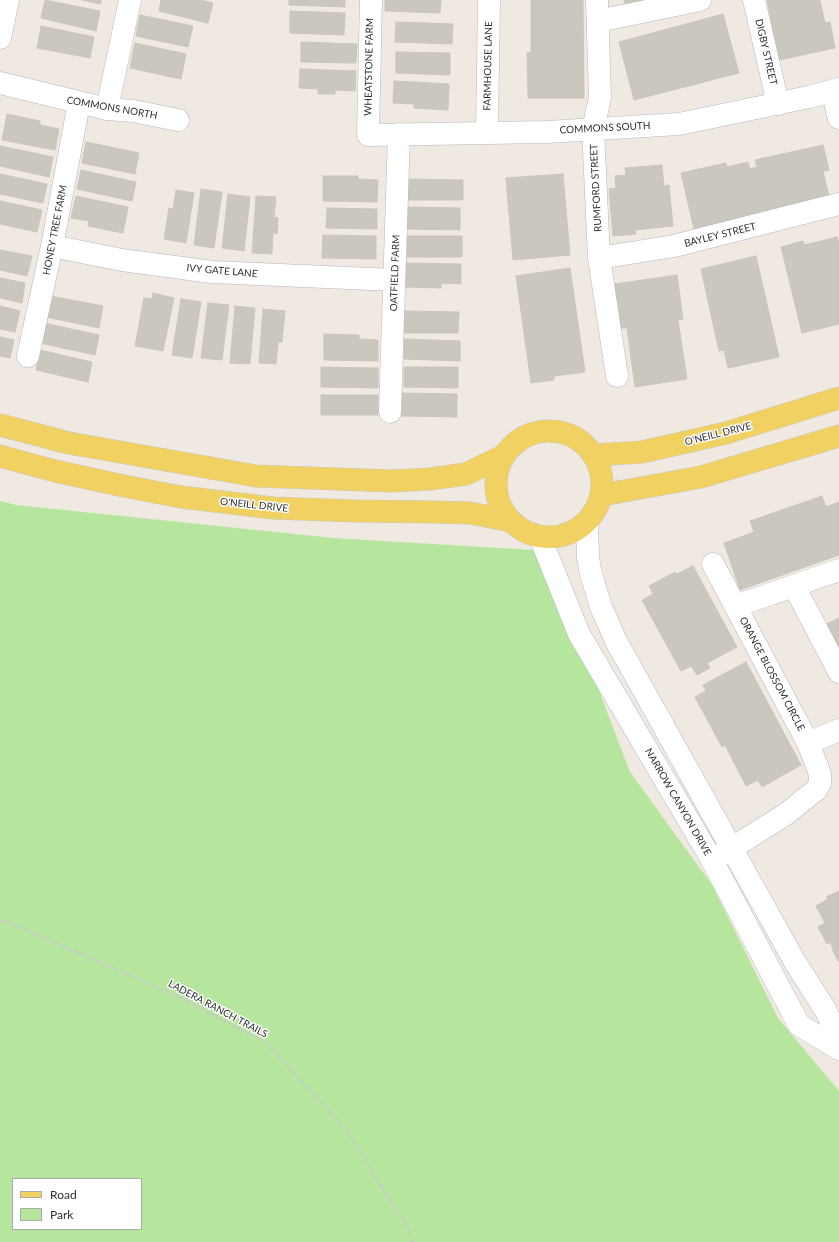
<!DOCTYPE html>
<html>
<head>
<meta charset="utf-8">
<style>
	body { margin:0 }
	#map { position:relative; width:839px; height:1242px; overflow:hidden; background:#efe9e1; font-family:Lato,sans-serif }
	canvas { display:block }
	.legend { position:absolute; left:12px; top:1178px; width:130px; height:52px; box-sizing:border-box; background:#fff; border:1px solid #ababab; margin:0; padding:5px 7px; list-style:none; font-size:12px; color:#2e2e2e }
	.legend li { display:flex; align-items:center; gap:8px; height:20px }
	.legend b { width:20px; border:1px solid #ababab }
</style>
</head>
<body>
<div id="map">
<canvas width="839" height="1242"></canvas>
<ul class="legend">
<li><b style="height:5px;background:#f2d163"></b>Road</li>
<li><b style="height:11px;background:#b6e59e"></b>Park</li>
</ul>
</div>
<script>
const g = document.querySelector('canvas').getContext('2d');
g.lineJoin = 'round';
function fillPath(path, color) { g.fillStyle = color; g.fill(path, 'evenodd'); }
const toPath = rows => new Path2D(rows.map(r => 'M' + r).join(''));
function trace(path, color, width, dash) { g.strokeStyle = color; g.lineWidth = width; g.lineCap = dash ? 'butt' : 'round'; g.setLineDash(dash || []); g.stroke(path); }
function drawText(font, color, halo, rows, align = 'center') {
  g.font = font + ' Lato,sans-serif'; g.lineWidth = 3; g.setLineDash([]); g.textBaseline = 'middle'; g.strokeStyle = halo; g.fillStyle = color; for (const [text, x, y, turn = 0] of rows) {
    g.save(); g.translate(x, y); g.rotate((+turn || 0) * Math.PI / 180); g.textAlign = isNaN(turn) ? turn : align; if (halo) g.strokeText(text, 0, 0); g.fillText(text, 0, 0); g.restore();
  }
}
fillPath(toPath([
	[0,501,16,505,333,538,549,551,601,696,630,772,712,885,778,1018,839,1091,839,1242,0,1242],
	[13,1179,141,1179,141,1229,13,1229]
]), '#b6e59e');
const building = toPath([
	[45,0,100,11,96,31,41,18,45,0],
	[82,0,101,0,100,4,82,0],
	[161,0,200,0,213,3,208,23,159,11,161,0],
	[289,0,345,0,345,7,289,5,289,0],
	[385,0,441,0,440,13,385,11,385,0],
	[531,0,583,0,584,98,528,98,527,53,531,53,531,0],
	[624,0,672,0,627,11,624,0],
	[767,0,820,0,825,23,830,22,835,48,779,60,767,0],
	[290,11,345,13,344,35,290,33,290,11],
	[723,14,739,73,634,100,619,42,723,14],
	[140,15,193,26,188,47,136,36,140,15],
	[396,22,453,24,452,44,395,42,396,22],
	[41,26,94,37,90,58,37,48,41,26],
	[301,42,357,44,356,63,301,62,301,42],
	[135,43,186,54,181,79,130,68,135,43],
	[396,52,450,53,450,75,396,73,396,52],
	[300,69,356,71,355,91,335,90,335,94,318,94,318,89,299,88,300,69],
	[394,81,449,84,448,110,414,108,414,104,393,103,394,81],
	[7,114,40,121,40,125,59,129,55,150,2,140,7,114],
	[86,142,139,153,135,174,82,163,86,142],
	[823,145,829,170,823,171,829,197,694,229,681,173,726,163,727,167,748,162,750,169,757,167,755,160,823,145],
	[0,146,53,157,49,177,0,166,0,146],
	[662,165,664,186,669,185,673,226,635,230,636,234,613,236,609,189,616,188,615,176,626,175,625,168,662,165],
	[81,170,136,182,132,201,77,189,81,170],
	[0,174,47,184,43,203,0,194,0,174],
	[563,174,570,255,513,260,506,178,563,174],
	[323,176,358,176,358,179,378,180,377,202,323,201,323,176],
	[407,179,463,180,463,200,407,200,407,179],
	[201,189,222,192,214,248,194,245,201,189],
	[176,190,194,193,186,243,164,239,169,208,173,209,176,190],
	[228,194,250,197,244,251,222,248,228,194],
	[76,196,128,207,123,233,88,226,89,221,71,218,76,196],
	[256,196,276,197,274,217,278,218,277,234,273,233,272,254,252,253,256,196],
	[0,201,42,210,37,232,0,224,0,201],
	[407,207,460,208,460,230,407,229,407,207],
	[327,208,377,209,377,229,326,228,327,208],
	[323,235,376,236,376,259,322,258,323,235],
	[407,236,462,236,462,257,407,257,407,236],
	[837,237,839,243,839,324,802,333,781,247,803,241,804,245,837,237],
	[0,250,32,256,27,276,0,270,0,250],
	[756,256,779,357,728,368,724,350,719,351,701,269,756,256],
	[405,263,461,264,461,284,441,283,441,288,405,287,405,263],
	[570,268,585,372,554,376,554,380,531,383,516,276,570,268],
	[677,275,683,319,678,320,687,379,635,387,627,328,621,328,615,284,677,275],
	[0,278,25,283,22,303,0,298,0,278],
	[153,293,174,298,163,351,135,346,144,298,152,299,153,293],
	[50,296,103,306,99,328,46,317,50,296],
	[181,299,201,302,192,358,172,355,181,299],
	[208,303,229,305,222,360,201,358,208,303],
	[0,306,20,311,15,332,0,329,0,306],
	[235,306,255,308,250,364,230,363,235,306],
	[263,309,285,311,282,342,278,342,276,364,259,363,263,309],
	[404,311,459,312,458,333,404,333,404,311],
	[44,323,99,335,95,355,40,343,44,323],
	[324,334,359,335,359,339,378,340,378,361,324,360,324,334],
	[0,337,14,340,10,358,0,356,0,337],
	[404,339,460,341,460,361,404,359,404,339],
	[40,350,92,362,88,382,36,370,40,350],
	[321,367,378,368,378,388,321,387,321,367],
	[404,367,458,367,458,388,404,387,404,367],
	[402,393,457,394,457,417,402,416,402,393],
	[321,395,378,395,378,415,321,415,321,395],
	[822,496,826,507,839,502,839,555,740,590,724,543,754,532,750,521,822,496],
	[693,566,737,647,707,663,710,668,697,675,691,666,681,671,642,600,653,594,649,586,675,572,677,574,693,566],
	[839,618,839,653,825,625,839,618],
	[746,662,801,765,762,787,758,780,746,786,725,745,722,747,695,697,706,691,703,685,746,662],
	[839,891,839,961,838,961,832,949,833,948,830,942,827,944,818,927,825,923,816,906,828,899,826,897,839,891]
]);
fillPath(building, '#cbc7bf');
trace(building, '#cbc5ba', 1);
const minor = toPath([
	[371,0,368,135,547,132,679,124,809,97,839,89],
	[597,0,600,98,593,129,599,258,617,376],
	[754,0,778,104],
	[598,21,700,0],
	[0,38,8,0],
	[0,83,107,109,133,111,178,120],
	[832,91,839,118],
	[107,109,130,0],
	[487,133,489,0],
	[52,246,122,260,212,272,394,280],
	[599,258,674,246,839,204],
	[28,356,52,246,79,103],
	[390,412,399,134],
	[587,522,588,558,591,574,601,607,616,641,795,962,826,1011,839,1039],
	[540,537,579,634,712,860,799,1025,839,1049],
	[713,564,808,743,820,774,820,783,816,790,786,814,721,855],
	[794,586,839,672],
	[736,606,839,570],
	[808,743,839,730]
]);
const major = toPath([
	[0,425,69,443,256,476,391,481,430,479,466,474,503,456],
	'496 484a53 53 0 1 1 106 0a53 53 0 1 1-106 0Z',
	[595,455,642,452,726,433,839,398],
	[0,456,55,471,124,486,181,497,273,508,356,511,433,512,470,513,511,521],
	[602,495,701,477,839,436]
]);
trace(minor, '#b4b7c1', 23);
trace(major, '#c9c9c9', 23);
trace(toPath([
	[0,921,10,923,175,995,265,1042,346,1129,409,1231,412,1242]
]), '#c9c9c9', 2.5, [3, 2]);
trace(minor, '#fff', 22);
trace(major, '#f2d163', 22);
drawText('10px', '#2e2e2e', '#fff', [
	["DIGBY STREET",766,52,77],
	["FARMHOUSE LANE",488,66,-89],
	["WHEATSTONE FARM",369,67,-89],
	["COMMONS NORTH",112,108,10],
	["COMMONS SOUTH",605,128,-3],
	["RUMFORD STREET",596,188,-93],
	["HONEY TREE FARM",55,230,-79],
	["BAYLEY STREET",720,235,-14],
	["IVY GATE LANE",222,271,5],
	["OATFIELD FARM",395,273,-88],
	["O'NEILL DRIVE",718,434,-14],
	["O'NEILL DRIVE",254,505,6],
	["ORANGE BLOSSOM CIRCLE",772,674,62],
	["NARROW CANYON DRIVE",678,802,60],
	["LADERA RANCH TRAILS",218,1009,28]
]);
</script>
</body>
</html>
